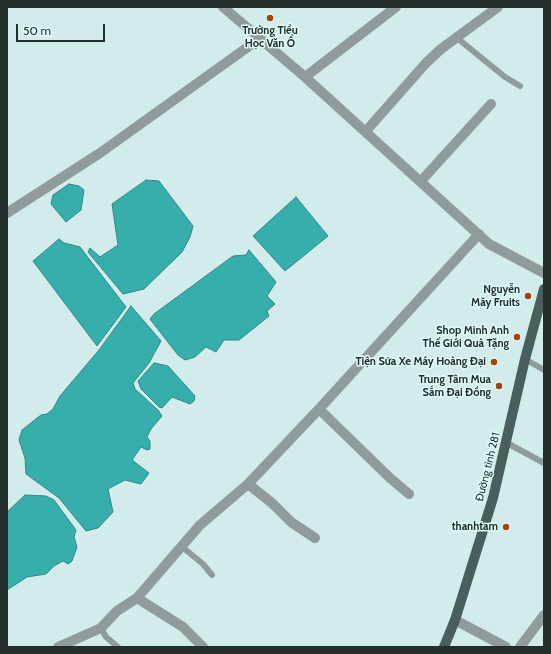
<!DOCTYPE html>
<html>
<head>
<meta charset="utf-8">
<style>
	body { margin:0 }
	#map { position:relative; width:551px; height:654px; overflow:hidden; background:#d1eceb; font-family:Cabin,sans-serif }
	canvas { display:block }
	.frame { position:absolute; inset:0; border:8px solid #222d2c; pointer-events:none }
	.scale { position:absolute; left:16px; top:24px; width:89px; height:18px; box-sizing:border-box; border:2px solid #222d2c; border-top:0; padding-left:5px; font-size:12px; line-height:14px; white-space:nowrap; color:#222d2c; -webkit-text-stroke:3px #defaf8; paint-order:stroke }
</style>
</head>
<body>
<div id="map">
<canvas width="551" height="654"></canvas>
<div class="frame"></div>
<div class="scale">50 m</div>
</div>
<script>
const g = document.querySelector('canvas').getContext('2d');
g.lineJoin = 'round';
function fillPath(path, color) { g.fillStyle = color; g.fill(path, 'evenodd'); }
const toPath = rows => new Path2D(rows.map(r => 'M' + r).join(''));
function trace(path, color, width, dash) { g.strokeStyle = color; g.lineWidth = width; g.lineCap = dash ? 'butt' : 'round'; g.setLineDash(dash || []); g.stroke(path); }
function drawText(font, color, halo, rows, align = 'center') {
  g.font = font + ' Cabin,sans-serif'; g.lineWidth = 3; g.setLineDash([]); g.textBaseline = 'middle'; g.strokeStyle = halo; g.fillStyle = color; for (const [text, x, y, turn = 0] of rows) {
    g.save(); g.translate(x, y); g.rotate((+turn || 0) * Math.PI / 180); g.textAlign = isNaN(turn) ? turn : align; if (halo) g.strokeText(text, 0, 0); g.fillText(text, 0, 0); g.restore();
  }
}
const water = toPath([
	[146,180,159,181,193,226,190,237,182,252,144,289,123,294,88,252,90,248,100,257,118,245,112,204,146,180],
	[69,184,79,186,84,190,81,210,66,222,51,204,53,195,69,184],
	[296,197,328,236,285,271,253,236,296,197],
	[59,239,64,243,80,247,126,307,97,346,33,261,59,239],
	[249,250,276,282,267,296,275,304,267,311,269,316,239,340,224,340,216,352,206,347,195,357,185,360,178,355,150,319,154,314,233,256,246,255,249,250],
	[131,306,161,341,149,363,133,383,135,389,158,410,162,416,151,429,147,437,150,441,150,449,147,450,141,447,132,460,149,473,141,484,125,480,108,489,113,512,98,528,86,531,59,498,26,474,25,458,19,440,22,430,41,415,47,414,53,409,60,396,99,350,131,306],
	[154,363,168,366,195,396,194,401,190,404,172,397,162,408,159,407,141,389,138,381,154,363],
	[25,495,46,496,54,500,76,530,74,537,77,547,72,561,68,564,63,561,54,566,46,574,27,577,7,590,7,512,25,495]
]);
fillPath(water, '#36afac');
trace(water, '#308886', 1);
trace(toPath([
	[457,38,505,77,520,86],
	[525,359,544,370],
	[507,443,544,463],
	[181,546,203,564,212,575],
	[101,628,106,637,118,647]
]), '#909b9b', 6);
trace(toPath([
	[223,7,305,77,489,244,544,273],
	[305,77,396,7],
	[366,131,426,63,441,49,498,7],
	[421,181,491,104],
	[7,213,100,153,259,39],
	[319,409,390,478,409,494],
	[248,484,272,503,291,522,315,538],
	[137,598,183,627,203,647],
	[455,620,506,647],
	[58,647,101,628,117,611,137,598,200,525,248,484,319,409,479,234],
	[520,647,544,615]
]), '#909b9b', 10);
trace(toPath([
	[444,647,455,620,493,498,525,359,544,289]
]), '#4a5e5d', 10);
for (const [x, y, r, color] of [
	[270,18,4,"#a84311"],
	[528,296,4,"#a84311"],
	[517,337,4,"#a84311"],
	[494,362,4,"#a84311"],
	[499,386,4,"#a84311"],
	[506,527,4,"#a84311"]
]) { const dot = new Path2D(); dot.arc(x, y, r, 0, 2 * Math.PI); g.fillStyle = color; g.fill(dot); trace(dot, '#defaf8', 1.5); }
drawText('bold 11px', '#222d2c', '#defaf8', [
	["Trường Tiểu",270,31,"center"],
	["Học Văn Ổ",270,44,"center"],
	["Nguyễn",520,290],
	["Mây Fruits",520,303],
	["Shop Minh Anh",509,331],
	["Thế Giới Quà Tặng",509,344],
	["Tiện Sửa Xe Máy Hoàng Đại",486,362],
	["Trung Tâm Mua",491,380],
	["Sắm Đại Đồng",491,393],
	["thanhtam",498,527]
], 'right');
drawText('11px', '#222d2c', '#defaf8', [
	["Đường tỉnh 281",488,467,-76]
]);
</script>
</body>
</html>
